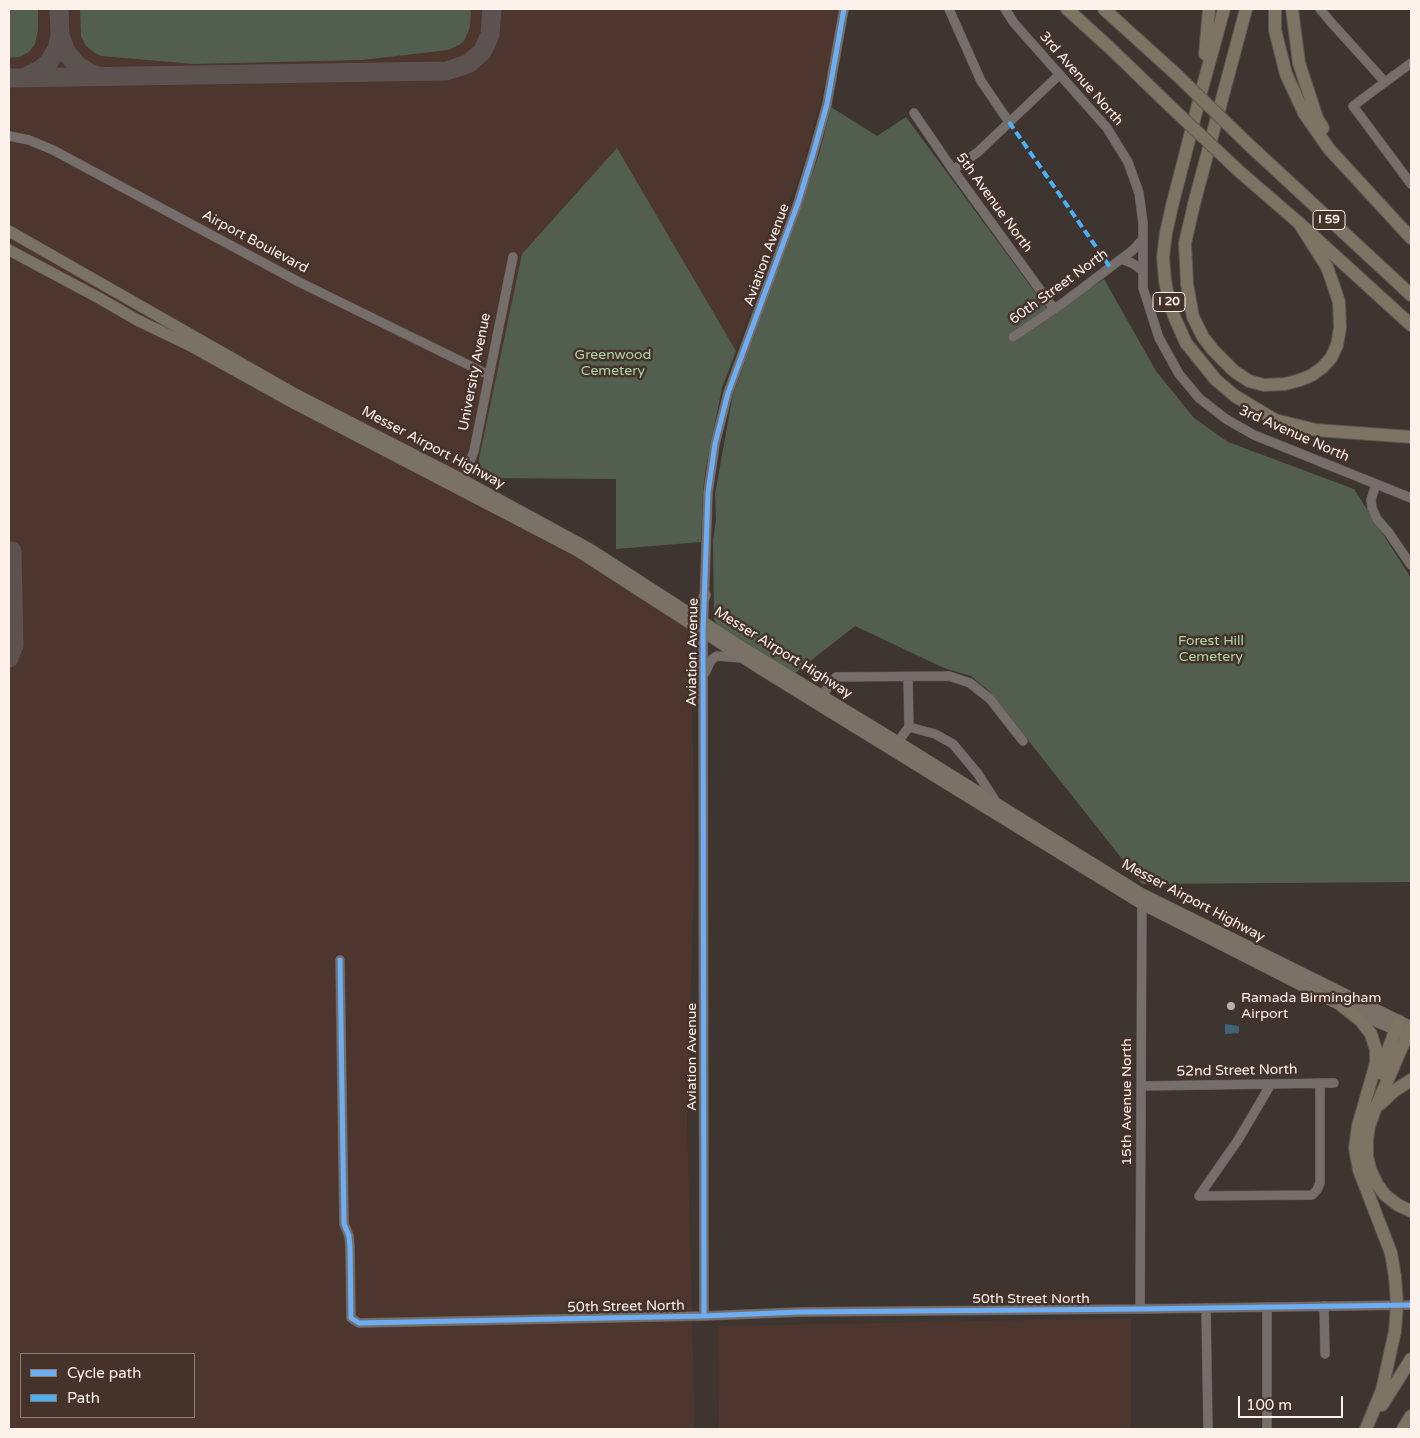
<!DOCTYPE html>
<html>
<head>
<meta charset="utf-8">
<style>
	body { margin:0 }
	#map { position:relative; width:1420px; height:1438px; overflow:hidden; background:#3e3531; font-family:"Varela Round",sans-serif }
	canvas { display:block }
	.frame { position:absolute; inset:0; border:10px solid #fdf1ec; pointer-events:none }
	.legend { position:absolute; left:20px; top:1353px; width:175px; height:65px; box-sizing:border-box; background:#44322b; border:1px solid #8e7e78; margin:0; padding:6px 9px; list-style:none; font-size:15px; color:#fdf1ec }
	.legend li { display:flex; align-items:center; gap:10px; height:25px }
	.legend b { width:25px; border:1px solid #8e7e78 }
	.scale { position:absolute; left:1238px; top:1396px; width:105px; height:22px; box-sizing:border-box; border:2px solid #fdf1ec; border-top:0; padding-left:6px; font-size:15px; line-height:18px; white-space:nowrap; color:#fdf1ec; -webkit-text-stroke:4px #44322b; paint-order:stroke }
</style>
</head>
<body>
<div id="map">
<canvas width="1420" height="1438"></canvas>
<div class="frame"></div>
<ul class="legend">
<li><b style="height:6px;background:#6dadf4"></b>Cycle path</li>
<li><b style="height:6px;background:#4cb0f7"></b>Path</li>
</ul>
<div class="scale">100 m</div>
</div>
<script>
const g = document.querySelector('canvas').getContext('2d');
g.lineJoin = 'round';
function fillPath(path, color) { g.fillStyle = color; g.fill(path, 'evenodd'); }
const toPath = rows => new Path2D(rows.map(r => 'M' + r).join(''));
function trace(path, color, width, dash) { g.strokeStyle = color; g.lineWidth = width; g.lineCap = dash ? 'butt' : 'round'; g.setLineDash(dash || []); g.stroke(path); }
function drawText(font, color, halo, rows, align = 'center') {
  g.font = font + ' "Varela Round",sans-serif'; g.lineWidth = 5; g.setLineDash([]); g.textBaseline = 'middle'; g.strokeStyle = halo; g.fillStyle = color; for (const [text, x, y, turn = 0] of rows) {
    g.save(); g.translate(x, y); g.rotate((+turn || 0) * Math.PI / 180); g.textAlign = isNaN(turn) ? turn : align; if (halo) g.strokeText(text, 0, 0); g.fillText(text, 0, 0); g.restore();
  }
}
fillPath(toPath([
	[9,9,840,9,835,47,803,166,736,351,617,149,475,478,526,507,678,601,693,607,691,643,695,852,687,1118,695,1429,9,1429],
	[21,1354,194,1354,194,1417,21,1417],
	[1131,1318,1131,1429,719,1429,718,1326]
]), '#4c362d');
fillPath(toPath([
	[9,9,38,9,38,30,35,44,29,52,19,57,9,58],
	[80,9,471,9,470,27,464,41,459,45,448,50,362,60,194,64,101,56,95,53,86,46,81,36],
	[831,107,877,136,906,117,1051,314,1104,279,1156,371,1194,418,1228,442,1354,489,1411,578,1411,882,1142,884,989,691,971,676,944,668,855,626,795,673,719,629,714,619,713,541,716,519,715,494,733,394,802,203,819,154],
	[617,148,736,351,722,388,706,467,703,491,701,542,616,549,616,479,475,478,522,254]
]), '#525f4e');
fillPath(toPath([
	[1225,1024,1239,1026,1239,1033,1225,1034]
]), '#406374');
trace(toPath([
	[59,9,60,35,66,52,77,65,90,73,98,76],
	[25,77,38,71,49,62,57,49,60,35],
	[9,78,446,71,468,64,482,52,490,35,492,9],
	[9,658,14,645,12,551]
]), '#5c5350', 19);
const minor = toPath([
	[949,9,981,81,1009,122],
	[1005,9,1014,23,1107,128,1128,162,1139,193,1143,223,1143,288,1159,338,1179,374,1199,398,1226,419,1254,435,1411,498],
	[1320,9,1329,20,1385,82],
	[1411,63,1353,106,1411,184],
	[914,113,953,170,1054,309],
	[9,136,29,140,53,150,299,282,489,375],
	[953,170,978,152,1059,75],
	[1121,259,1133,250,1142,240],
	[1013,337,1063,303,1121,259,1132,263,1142,270],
	[1376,484,1371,500,1372,508,1377,519,1389,533,1411,565],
	[461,485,474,451,513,257],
	[705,673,711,660,717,656,742,658],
	[822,695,836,677,949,676,970,683,990,699,1023,741],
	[909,727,935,734,953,744,978,774,996,802],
	[894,747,909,727,908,677],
	[340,960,344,1224,349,1236,350,1247,351,1318,359,1323,704,1316,800,1312,1140,1309,1411,1305],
	[1141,1086,1334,1083],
	[1199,1196,1312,1195,1317,1190,1320,1183,1320,1083],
	[1199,1196,1238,1140,1271,1084],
	[1324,1306,1325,1354],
	[1206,1308,1208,1429],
	[1140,1309,1142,900],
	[704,1316,703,632,708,493,715,444,728,393,798,203,813,154,827,104,844,9],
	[1267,1429,1267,1307]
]);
const major = toPath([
	[9,231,295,394,463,480,590,549,742,647,898,742,1142,894,1407,1025],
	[9,250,99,298,137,320,189,345,288,400,576,550,762,670,1142,904,1342,1006,1403,1033],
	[689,612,696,608,702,603,705,595]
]);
const highway = toPath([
	[1067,9,1109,47,1171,107],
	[1104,9,1178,76],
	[1224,9,1202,89,1172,206,1166,233,1163,257,1165,280,1168,297,1174,316,1186,343,1216,380,1235,396,1275,420,1316,430,1411,437],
	[1246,9,1195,200,1185,243,1186,263,1187,284,1193,317,1203,337,1213,350,1234,371,1249,381,1264,385,1285,384,1300,380,1312,375,1323,367,1331,358,1337,345,1340,328,1339,302,1334,287,1327,267,1299,223],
	[1275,9,1275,30,1286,74,1304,113,1329,149,1411,238],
	[1292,9,1299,63,1317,118,1323,128],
	[1205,54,1209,9],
	[1247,143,1411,295],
	[1240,172,1299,223,1411,325],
	[1342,1006,1360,1020,1371,1034,1376,1050,1376,1063,1358,1126,1355,1148,1359,1170,1391,1253,1395,1277],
	[1411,1026,1376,1107,1369,1126,1367,1139,1367,1156,1370,1169,1377,1184,1385,1195,1398,1205,1411,1211],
	[1379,1073,1399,1021],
	[1380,1104,1394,1091,1411,1080],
	[1382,1405,1411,1359],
	[1366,1429,1382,1390,1395,1331],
	[1403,1429,1411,1416]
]);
trace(minor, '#5c5450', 10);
trace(major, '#5c5450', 12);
trace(highway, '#5c5450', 14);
trace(minor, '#766e6b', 9);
trace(major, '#7a7167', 11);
trace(highway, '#7d7463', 12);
const highwayBridge = toPath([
	[1178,76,1247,143],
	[1171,107,1240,172],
	[1395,1331,1397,1304,1395,1277]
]);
trace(highwayBridge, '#5c5450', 14, []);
trace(highwayBridge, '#7d7463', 12);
trace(toPath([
	[1009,122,1110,267]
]), '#4cb0f7', 4, [8, 4]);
trace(toPath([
	[340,960,344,1224,349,1236,350,1247,351,1318,359,1323,704,1316,800,1312,1140,1309,1411,1305],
	[704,1316,703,632,708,493,715,444,728,393,798,203,813,154,827,104,844,9]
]), '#6dadf4', 5);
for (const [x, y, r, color] of [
	[1231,1006,5,"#baafab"]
]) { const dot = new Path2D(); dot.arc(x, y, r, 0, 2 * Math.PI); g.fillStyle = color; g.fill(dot); trace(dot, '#44322b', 2); }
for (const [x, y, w] of [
	[1329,220,32],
	[1169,302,32]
]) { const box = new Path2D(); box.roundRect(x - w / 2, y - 9.5, w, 19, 4); g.fillStyle = '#44322b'; g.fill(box); trace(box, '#fdf1ec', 1); }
drawText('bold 12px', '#fdf1ec', null, [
	["I 59",1329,220],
	["I 20",1169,302]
]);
drawText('14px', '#fdf1ec', '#44322b', [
	["3rd Avenue North",1081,79,49],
	["5th Avenue North",994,203,54],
	["Airport Boulevard",255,242,28],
	["Aviation Avenue",767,255,-70],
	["60th Street North",1059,287,-36],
	["University Avenue",475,372,-79],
	["3rd Avenue North",1294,434,24],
	["Messer Airport Highway",433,448,28],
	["Aviation Avenue",693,652,-89],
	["Messer Airport Highway",783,653,32],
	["Messer Airport Highway",1193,901,28],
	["Aviation Avenue",692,1057,-90],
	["52nd Street North",1237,1071,-1],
	["15th Avenue North",1127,1102,-90],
	["50th Street North",1031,1299],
	["50th Street North",626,1307,-1]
]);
drawText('14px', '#acd7a3', '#44322b', [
	["Greenwood",613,355],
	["Cemetery",613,371],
	["Forest Hill",1211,641],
	["Cemetery",1211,657]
]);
drawText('14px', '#fdf1ec', '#44322b', [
	["Ramada Birmingham",1241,998],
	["Airport",1241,1014]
], 'left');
</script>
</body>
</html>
